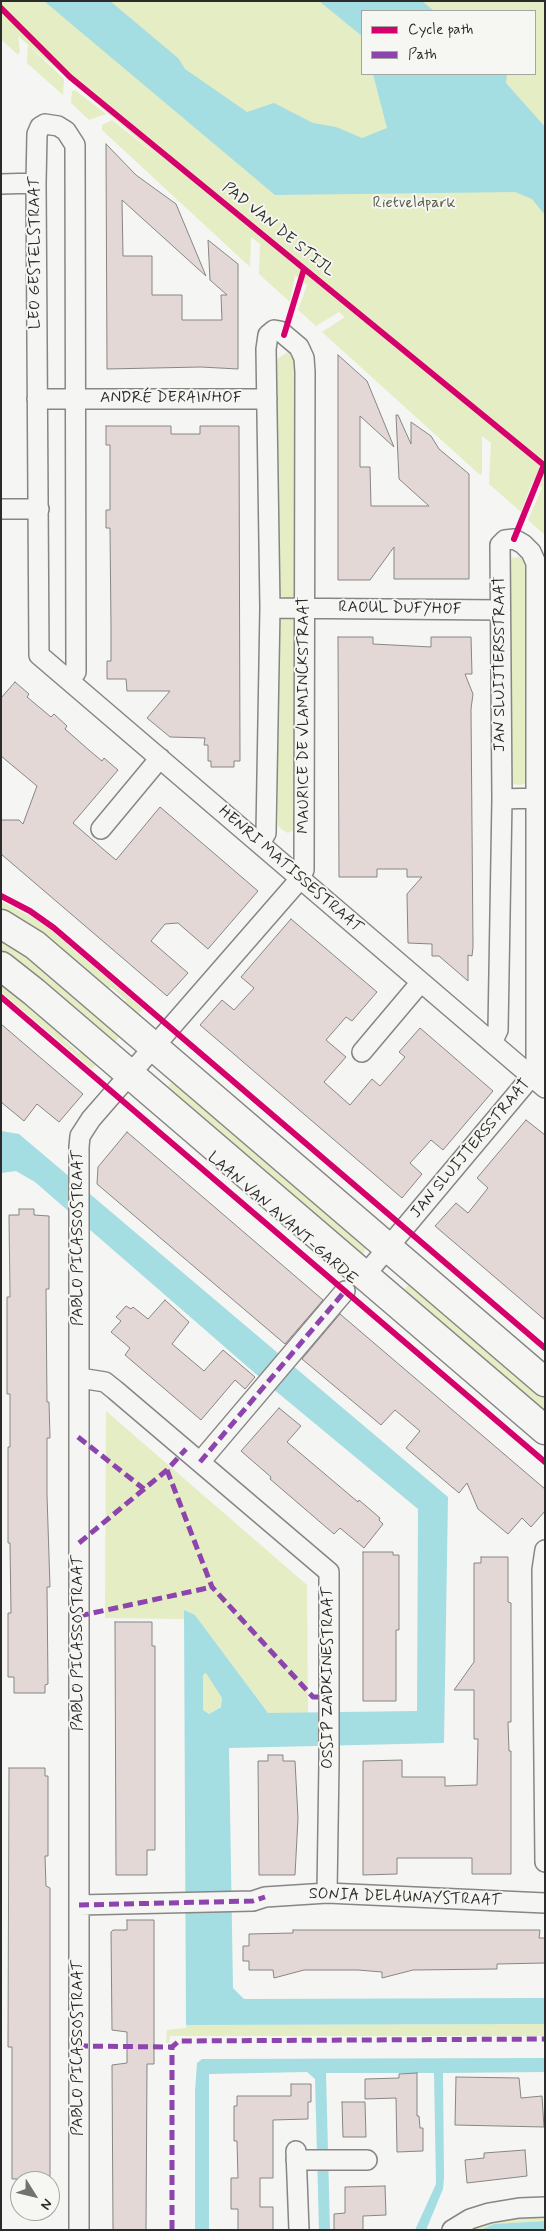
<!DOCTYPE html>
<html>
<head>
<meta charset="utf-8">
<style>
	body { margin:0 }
	#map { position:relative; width:546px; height:2231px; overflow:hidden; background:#f5f5f3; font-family:Mynerve,sans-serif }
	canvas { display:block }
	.frame { position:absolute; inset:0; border:2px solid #2b2b2b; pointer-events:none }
	.legend { position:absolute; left:361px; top:10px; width:175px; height:65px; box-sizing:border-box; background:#f6f6f2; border:1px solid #a5a5a2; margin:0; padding:6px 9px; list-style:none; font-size:15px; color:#2b2b2b }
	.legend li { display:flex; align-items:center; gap:10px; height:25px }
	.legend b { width:25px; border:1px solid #a5a5a2 }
	.north { position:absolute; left:10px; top:2171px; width:50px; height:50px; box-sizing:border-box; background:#f6f6f2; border:1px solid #a5a5a2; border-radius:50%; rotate:126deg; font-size:14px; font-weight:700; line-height:20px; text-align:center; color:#2b2b2b }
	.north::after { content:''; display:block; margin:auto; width:18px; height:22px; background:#727271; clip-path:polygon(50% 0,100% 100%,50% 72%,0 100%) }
</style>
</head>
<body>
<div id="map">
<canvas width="546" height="2231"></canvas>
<div class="frame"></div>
<ul class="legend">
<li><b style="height:6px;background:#d6006c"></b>Cycle path</li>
<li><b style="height:6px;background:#8e44ad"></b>Path</li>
</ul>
<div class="north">N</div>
</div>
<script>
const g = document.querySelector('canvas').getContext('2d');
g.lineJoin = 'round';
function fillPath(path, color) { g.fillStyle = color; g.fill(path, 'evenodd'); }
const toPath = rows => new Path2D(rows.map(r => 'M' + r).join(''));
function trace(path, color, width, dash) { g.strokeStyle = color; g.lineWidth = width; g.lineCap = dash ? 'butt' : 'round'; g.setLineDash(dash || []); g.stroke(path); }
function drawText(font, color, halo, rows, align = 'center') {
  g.font = font + ' Mynerve,sans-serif'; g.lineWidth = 4; g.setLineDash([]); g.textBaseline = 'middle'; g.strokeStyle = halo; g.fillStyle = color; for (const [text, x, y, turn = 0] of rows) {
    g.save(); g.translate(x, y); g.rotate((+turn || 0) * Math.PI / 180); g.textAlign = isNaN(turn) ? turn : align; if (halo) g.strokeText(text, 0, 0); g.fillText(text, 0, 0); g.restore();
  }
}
fillPath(toPath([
	[1,1,545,1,545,535,528,520,542,488,533,480,521,512,489,484,491,443,482,436,482,473,480,475,322,332,345,317,339,312,316,326,298,310,307,285,295,275,290,302,259,274,260,244,251,237,250,267,102,130,102,125,112,120,161,159,18,36,20,51,18,55,1,39],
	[362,11,535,11,535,74,362,74],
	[28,45,64,79,63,95,27,63],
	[75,90,106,114,89,120,71,103,72,91],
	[288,352,294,354,299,360,300,589,295,597,288,600,279,595,278,583,277,359],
	[520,557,527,560,527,783,520,785,513,784,509,776,508,566,512,558],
	[285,616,295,617,299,621,299,827,288,833,281,829,278,825,278,623],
	[1,901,37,920,52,931,143,1009,138,1014,124,1002,126,1000,111,987,109,989,52,940,23,919,1,908],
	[1,932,125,1030,110,1048,1,957],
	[1,983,66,1038,64,1040,79,1053,81,1051,96,1064,92,1069,1,992],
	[178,1075,368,1244,364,1253,360,1255,162,1093],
	[414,1278,545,1389,545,1419,400,1295],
	[106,1411,307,1585,308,1713,268,1713,195,1615,184,1611,184,1619,105,1618],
	[206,1673,222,1698,221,1706,209,1714,203,1710,203,1675],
	[545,2024,545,2036,170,2036,169,2043,166,2043,167,2030,186,2028,186,2025],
	[545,2213,545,2221,494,2224,480,2230,465,2230,478,2222]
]), '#e4edc3');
fillPath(toPath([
	[44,1,110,1,178,58,185,69,247,112,274,103,313,123,336,127,362,138,387,128,373,74,507,74,506,83,545,127,545,215,532,199,515,192,275,195],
	[319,1,422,1,434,11,362,11,362,36],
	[1,1131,19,1134,448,1497,444,1743,229,1748,233,1988,244,1999,545,1998,545,2024,186,2025,184,1610,195,1615,268,1713,417,1711,418,1509,272,1388,35,1182,16,1171,1,1173],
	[206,1673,222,1698,221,1707,209,1714,203,1710,203,1675],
	[545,2058,545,2072,443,2073,444,2178,443,2189,426,2230,415,2230,436,2184,434,2073,326,2073,330,2230,319,2230,315,2079,307,2072,209,2074,209,2230,195,2230,195,2091,197,2063,202,2059],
	[545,2221,545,2229,480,2230,494,2224]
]), '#a4dde2');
const building = toPath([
	[106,144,136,175,176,204,206,276,122,200,123,256,152,256,152,295,182,295,182,320,222,320,221,295,227,295,210,280,208,240,238,264,238,369,201,367,107,369,106,144],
	[338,355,367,381,394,447,360,416,360,467,370,467,371,506,429,506,399,479,396,415,398,415,411,444,411,422,431,436,439,449,469,474,469,579,394,579,394,547,370,580,338,580,338,355],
	[106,426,171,426,171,434,200,434,200,426,239,426,240,761,234,761,234,767,211,767,211,761,208,761,208,745,204,745,205,738,170,737,147,718,170,691,127,691,126,679,107,679,107,661,111,661,111,628,110,528,106,528,106,510,110,510,110,445,106,445,106,426],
	[338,637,373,637,373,644,431,647,431,637,471,637,472,674,465,674,473,694,471,709,473,947,472,956,468,955,468,981,439,956,432,956,432,944,408,943,407,894,422,877,407,877,407,869,377,869,377,877,339,877,338,637],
	[15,682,29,694,27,697,51,717,54,714,67,726,65,729,90,751,102,761,104,758,118,770,73,823,103,849,116,860,160,807,258,891,208,949,178,923,165,924,151,941,188,973,167,996,1,854,1,820,19,820,23,824,37,786,1,756,1,698,15,682],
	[291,919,377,992,352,1021,346,1017,326,1040,346,1057,324,1082,350,1105,372,1079,380,1086,405,1057,399,1052,420,1028,493,1091,443,1150,431,1140,410,1163,422,1174,402,1198,200,1025,222,1000,234,1010,254,988,241,977,291,919],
	[1,1024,83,1094,59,1122,37,1104,24,1121,1,1102,1,1024],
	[526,1120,545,1135,545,1320,435,1226,456,1203,468,1213,488,1188,477,1178,526,1120],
	[127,1132,323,1300,285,1344,97,1184,98,1167,127,1132],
	[19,1209,34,1209,34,1215,49,1216,49,1289,46,1289,47,1402,49,1402,50,1438,47,1438,47,1495,50,1587,47,1587,48,1684,45,1685,45,1693,14,1693,14,1677,8,1677,8,1613,11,1613,10,1543,8,1543,8,1447,10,1447,10,1394,7,1394,7,1297,10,1297,9,1215,19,1215,19,1209],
	[165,1300,189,1322,172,1344,204,1371,223,1350,255,1377,245,1389,235,1380,201,1420,125,1355,130,1348,111,1332,121,1321,116,1317,126,1306,131,1309,133,1307,148,1319,165,1300],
	[340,1314,545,1489,545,1511,531,1527,522,1518,508,1534,478,1509,467,1483,459,1493,406,1448,420,1431,395,1410,381,1425,302,1359,340,1314],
	[279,1408,301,1426,287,1442,358,1502,359,1500,380,1518,379,1520,383,1524,364,1548,340,1528,334,1534,270,1479,271,1477,241,1451,279,1408],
	[363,1552,393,1552,393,1555,399,1555,399,1630,396,1630,396,1701,363,1701,363,1552],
	[481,1557,508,1557,508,1602,511,1603,511,1722,508,1722,509,1751,511,1751,511,1874,472,1874,472,1858,397,1858,397,1874,363,1875,363,1761,402,1760,402,1777,445,1777,445,1786,477,1785,478,1739,474,1739,474,1690,454,1690,474,1662,474,1563,481,1563,481,1557],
	[115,1622,152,1622,152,1646,155,1646,155,1850,147,1850,147,1875,116,1875,115,1622],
	[268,1755,283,1755,283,1761,295,1761,298,1818,295,1875,259,1875,258,1761,268,1761,268,1755],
	[9,1768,45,1768,45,1776,48,1776,48,1856,45,1856,46,1886,50,1888,50,2179,12,2179,12,2047,8,2047,9,1768],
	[127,1920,154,1920,154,2064,147,2064,146,2230,113,2230,112,2065,127,2063,127,2032,112,2030,111,1932,113,1930,127,1930,127,1920],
	[293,1930,540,1930,539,1938,545,1938,545,1963,497,1964,497,1969,413,1970,382,1978,382,1972,358,1970,304,1970,274,1978,273,1970,249,1970,249,1961,243,1961,243,1946,249,1946,249,1934,293,1933,293,1930],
	[417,2073,417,2116,419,2116,420,2128,423,2128,423,2151,397,2152,396,2098,365,2099,365,2079,399,2078,399,2074,417,2073],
	[456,2077,519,2078,521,2098,542,2096,544,2127,455,2125,456,2077],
	[291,2084,311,2084,311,2102,308,2102,308,2119,273,2120,273,2178,260,2178,260,2207,273,2207,273,2230,238,2230,238,2209,231,2209,231,2178,238,2178,237,2141,234,2141,234,2106,237,2106,237,2096,291,2096,291,2084],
	[342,2102,365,2102,366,2137,343,2137,342,2102],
	[525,2150,527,2176,467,2183,465,2160,484,2158,484,2153,525,2150],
	[385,2186,386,2215,363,2216,363,2230,334,2230,334,2214,345,2213,345,2187,385,2186]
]);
fillPath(building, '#e3d8d6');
trace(building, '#868685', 1);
const street = toPath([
	[1,184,36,183],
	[37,399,267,399],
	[1,509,39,509],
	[270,608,500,610],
	[70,681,76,672,75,145,66,131,58,126,45,124,40,127,37,134,36,183,39,655,545,1088],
	[502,799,536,798],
	[101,829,160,758],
	[362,1052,421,982],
	[365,1275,536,1071,536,563,531,552,523,544,514,539,505,540,500,545,502,799,498,1030,492,1043],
	[80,1378,105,1382,115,1390,329,1572,329,1762,327,1893],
	[200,1462,345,1291],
	[545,1550,542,1570,545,1862],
	[79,1905,253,1901,265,1897,327,1893,545,1903],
	[296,2151,299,2230],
	[296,2160,367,2160],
	[79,2230,79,1147,80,1136,91,1119,300,879,304,870,305,372,304,358,299,347,280,331,274,330,268,335,266,349,270,608,266,833,260,844],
	[452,2230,470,2219,489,2213,519,2208,545,2207]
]);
const secondary = toPath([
	[1,924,35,945,545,1382],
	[1,966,34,992,545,1430]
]);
trace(street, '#868685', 22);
trace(secondary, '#868685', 31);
trace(street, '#f5f5f3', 19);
trace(secondary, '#f5f5f3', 28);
trace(toPath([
	[78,1437,144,1489],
	[200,1462,345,1291],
	[167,1470,212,1587,313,1697,330,1697],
	[79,1543,167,1470,186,1449],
	[79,1616,212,1587],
	[79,1905,253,1901,265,1897],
	[78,2046,172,2047],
	[172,2230,172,2047,179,2041,545,2039]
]), '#8e44ad', 5, [10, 5]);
trace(toPath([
	[1,8,70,77,545,466],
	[284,335,304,269],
	[514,539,544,465],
	[1,896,30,911,54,928,545,1348],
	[1,997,545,1462]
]), '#d6006c', 6);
drawText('16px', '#565a47', '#f6f6f2', [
	["Rietveldpark",414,204]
]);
drawText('16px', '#2b2b2b', '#f6f6f2', [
	["PAD VAN DE STIJL",278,230,39],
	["LEO GESTELSTRAAT",36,253,-90],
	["ANDRÉ DERAINHOF",171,399],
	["RAOUL DUFYHOF",400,609,1],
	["JAN SLUIJTERSSTRAAT",501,664,-90],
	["MAURICE DE VLAMINCKSTRAAT",305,715,-90],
	["HENRI MATISSESTRAAT",290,870,41],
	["JAN SLUIJTERSSTRAAT",471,1149,-50],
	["LAAN VAN AVANT-GARDE",282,1219,41],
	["PABLO PICASSOSTRAAT",79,1238,-90],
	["PABLO PICASSOSTRAAT",79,1643,-90],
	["OSSIP ZADKINESTRAAT",329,1678,-90],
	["SONIA DELAUNAYSTRAAT",405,1898,2],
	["PABLO PICASSOSTRAAT",79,2048,-90]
]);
</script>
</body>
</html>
